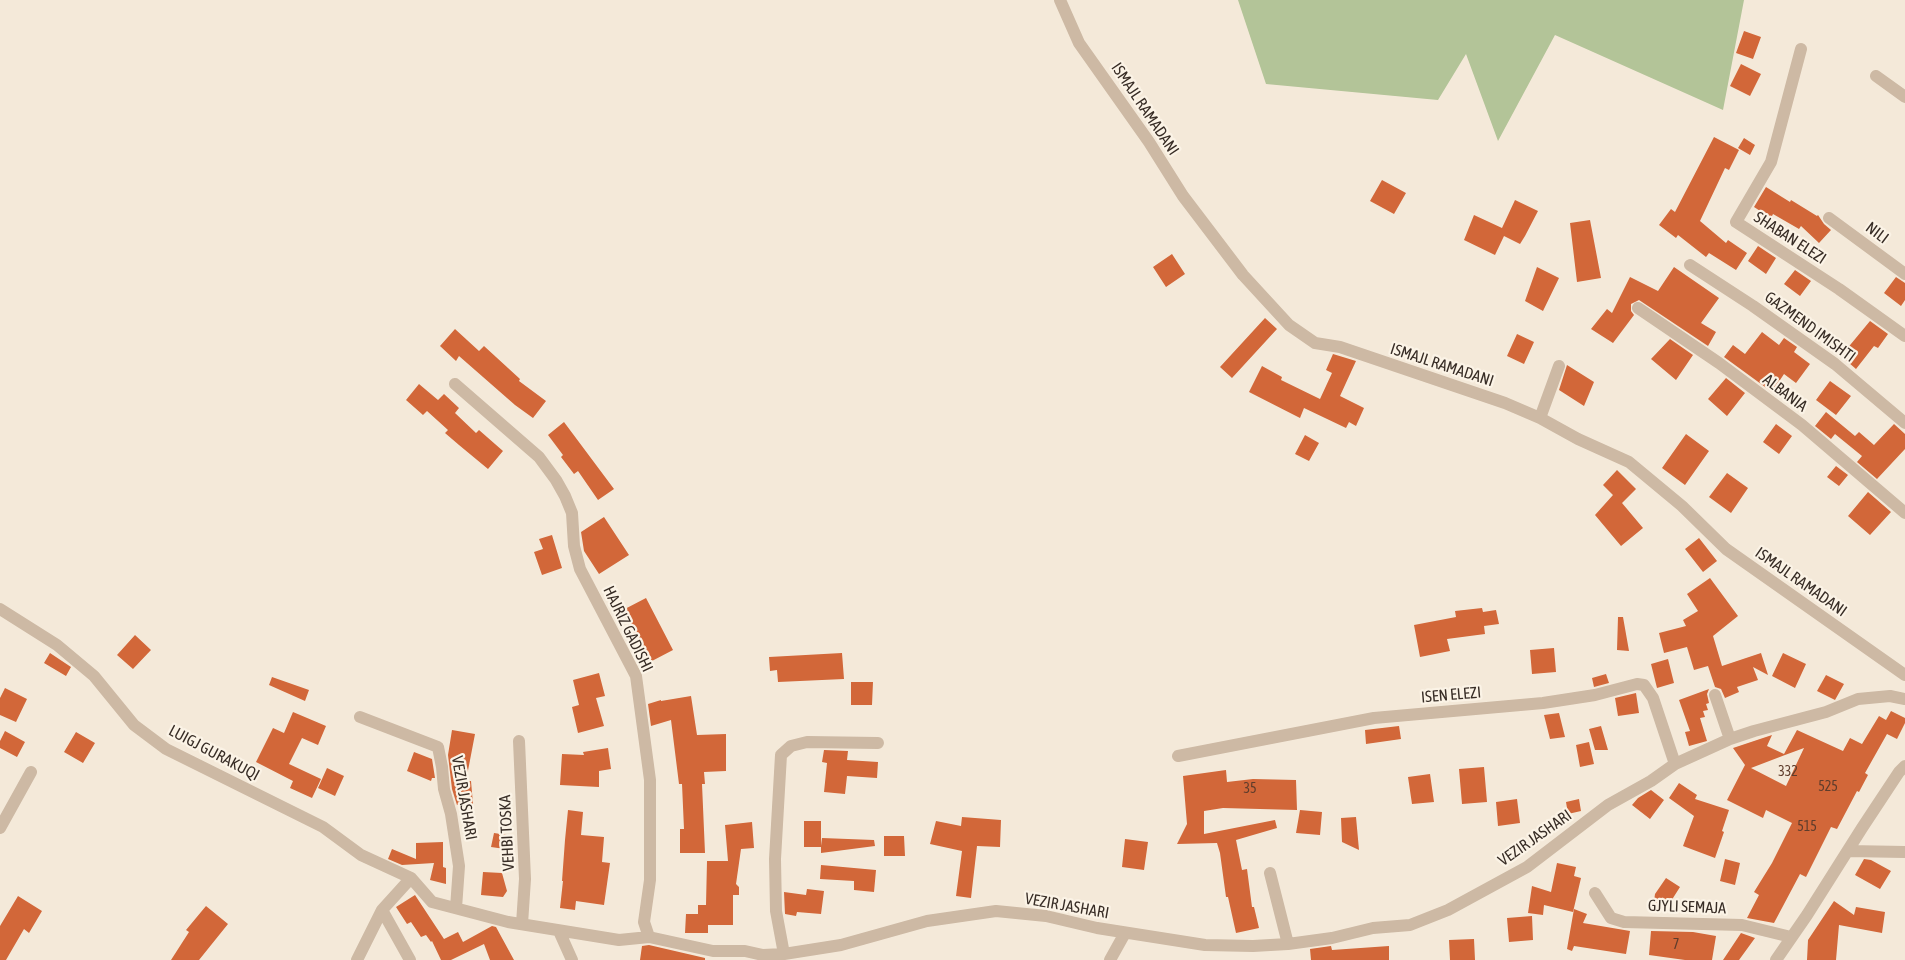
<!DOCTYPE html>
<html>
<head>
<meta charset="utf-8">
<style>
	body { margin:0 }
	canvas { display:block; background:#f4e9d9 }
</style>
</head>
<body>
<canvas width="1905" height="960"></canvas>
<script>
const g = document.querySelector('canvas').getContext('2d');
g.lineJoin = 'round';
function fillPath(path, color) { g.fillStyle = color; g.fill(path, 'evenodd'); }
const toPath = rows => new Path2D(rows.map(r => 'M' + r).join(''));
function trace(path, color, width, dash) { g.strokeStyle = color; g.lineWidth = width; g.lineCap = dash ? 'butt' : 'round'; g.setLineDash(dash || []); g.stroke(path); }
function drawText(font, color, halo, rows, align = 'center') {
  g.font = font + ' "Asap Condensed",sans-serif'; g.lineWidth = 4.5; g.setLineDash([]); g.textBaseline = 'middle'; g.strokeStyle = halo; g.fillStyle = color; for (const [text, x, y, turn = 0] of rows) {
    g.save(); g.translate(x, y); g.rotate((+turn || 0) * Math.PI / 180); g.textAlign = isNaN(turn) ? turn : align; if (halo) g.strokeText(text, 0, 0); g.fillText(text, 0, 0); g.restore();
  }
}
fillPath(toPath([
	[1238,0,1744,0,1723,110,1555,35,1498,141,1466,54,1438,100,1266,84]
]), '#b3c498');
fillPath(toPath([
	[1744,31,1761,37,1753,59,1736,53],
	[1741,64,1761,74,1750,96,1730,86],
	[1714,137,1739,150,1729,170,1725,168,1700,221,1726,243,1728,240,1747,253,1736,270,1709,253,1706,257,1678,235,1676,238,1659,225,1671,209,1675,212],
	[1744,138,1755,145,1750,155,1738,148],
	[1382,180,1406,193,1394,214,1370,201],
	[1766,187,1790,202,1791,200,1817,216,1818,215,1824,224,1831,230,1819,243,1801,226,1799,229,1773,214,1771,218,1754,207],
	[1515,200,1538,211,1525,236,1520,244,1504,236,1495,255,1464,240,1474,215,1502,228],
	[1590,220,1601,278,1577,282,1570,223],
	[1758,246,1776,258,1766,274,1748,261],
	[1172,254,1185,274,1166,287,1153,267],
	[1537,267,1559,278,1543,311,1525,301],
	[1674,267,1719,298,1701,323,1716,332,1708,346,1639,300,1631,304,1631,311,1634,315,1613,343,1591,329,1607,309,1612,313,1630,277,1658,291],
	[1795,270,1811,281,1800,296,1784,284],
	[1896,277,1905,283,1905,300,1901,306,1884,293],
	[1265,318,1277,329,1232,378,1220,367],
	[1870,321,1888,334,1878,348,1874,346,1856,369,1841,356],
	[455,329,479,351,484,346,520,379,519,381,546,401,533,418,515,405,459,356,456,361,440,346],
	[1762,332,1779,345,1784,338,1797,347,1794,352,1810,364,1796,383,1784,374,1772,392,1724,357,1733,345,1745,354],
	[1517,334,1534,342,1524,364,1507,356],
	[1670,339,1693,355,1676,380,1651,359],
	[1333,354,1356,361,1340,396,1364,408,1356,426,1349,422,1346,428,1304,408,1300,418,1249,392,1262,366,1282,377,1281,380,1320,399,1332,373,1326,370],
	[1567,365,1594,382,1584,406,1559,390],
	[1726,378,1745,393,1727,416,1708,399],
	[1830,381,1851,396,1836,415,1816,400],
	[419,384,438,400,444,394,459,408,455,413,476,433,479,430,503,451,488,469,459,445,445,433,448,430,427,411,423,415,406,400],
	[1826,412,1855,436,1859,432,1874,445,1894,424,1905,434,1905,449,1877,479,1857,462,1862,456,1835,434,1831,439,1815,426],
	[564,422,614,489,598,500,578,471,574,474,561,457,563,455,548,435],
	[1776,424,1792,436,1779,454,1763,442],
	[1686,434,1709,451,1685,485,1662,468],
	[1305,435,1319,443,1309,461,1295,454],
	[1836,466,1848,475,1839,486,1827,477],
	[1617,470,1636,489,1622,503,1643,528,1621,546,1595,515,1613,495,1603,485],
	[1727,473,1748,488,1731,513,1709,497],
	[1868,492,1891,512,1870,535,1848,516],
	[604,517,629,555,599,574,584,551,581,532],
	[552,535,562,568,542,575,534,552,543,549,539,539],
	[1699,538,1717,561,1703,572,1685,549],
	[1710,578,1738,616,1713,636,1722,666,1761,653,1768,675,1753,667,1758,680,1737,687,1739,692,1725,698,1721,689,1715,687,1708,666,1694,670,1687,647,1664,653,1659,633,1686,626,1683,620,1698,611,1687,594],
	[646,598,673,650,650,662,621,611],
	[1482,608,1483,612,1496,610,1499,624,1484,626,1485,634,1447,639,1450,651,1420,657,1414,625,1456,617,1455,611],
	[1618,617,1623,617,1629,651,1617,650],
	[135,635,151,650,133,669,117,655],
	[1554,648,1556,672,1532,674,1530,650],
	[50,653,71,667,66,676,44,663],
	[842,653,844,679,778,682,777,670,770,671,769,657],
	[1783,653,1806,664,1795,688,1772,676],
	[1668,659,1674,683,1657,688,1651,664],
	[599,673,605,696,596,698,604,726,578,733,572,707,579,705,573,680],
	[1606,674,1609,683,1594,687,1592,678],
	[1826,675,1844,684,1835,700,1817,691],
	[272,677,309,690,305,701,269,685],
	[851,682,873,682,872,705,851,705],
	[5,688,27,699,16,722,0,715,0,698],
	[1709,689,1707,694,1709,703,1706,704,1708,710,1703,711,1705,717,1700,718,1707,741,1689,746,1685,732,1690,731,1679,700],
	[1636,693,1639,713,1618,716,1615,698],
	[691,696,697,735,726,734,726,771,704,772,705,784,702,784,705,853,680,853,680,829,684,829,682,784,679,784,671,720,651,726,648,704,661,700,661,701],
	[1891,711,1905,718,1905,723,1897,739,1887,734,1865,773,1868,775,1859,792,1857,791,1837,829,1831,827,1806,877,1800,874,1774,923,1747,918,1759,895,1754,892,1772,863,1792,823,1766,810,1763,818,1727,800,1745,765,1733,748,1772,735,1767,746,1784,754,1797,730,1843,751,1850,738,1862,744,1879,716,1886,720],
	[1804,748,1786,786,1751,768,1785,755],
	[293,712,326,726,318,745,302,738,289,764,321,779,312,798,290,788,293,781,256,762,273,728,284,733],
	[1559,713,1565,737,1550,739,1544,715],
	[1399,726,1401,739,1366,744,1365,730],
	[1601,726,1608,750,1595,750,1589,729],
	[452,730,475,734,466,781,471,781,473,804,457,805,452,789,448,755],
	[5,731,25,742,17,757,0,748,0,741],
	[76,732,95,743,83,763,64,752],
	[1589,742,1594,764,1580,767,1576,745],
	[608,748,611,769,599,771,599,787,560,785,562,754,584,755,583,752],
	[824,750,848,751,847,760,878,762,877,778,847,776,845,794,824,792,827,763,822,762],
	[414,752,432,759,435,778,432,778,431,781,407,771],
	[1484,767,1487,802,1462,804,1459,769],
	[327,768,344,776,335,796,318,788],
	[1226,770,1227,782,1253,779,1296,780,1297,810,1223,808,1204,811,1204,834,1275,820,1277,828,1236,840,1242,870,1247,869,1252,907,1254,907,1259,928,1236,933,1228,897,1226,897,1220,853,1217,843,1177,844,1187,824,1183,776],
	[1430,774,1434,802,1412,804,1408,777],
	[1679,783,1697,795,1695,799,1729,810,1722,831,1724,832,1715,858,1683,846,1694,816,1669,798],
	[1651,790,1664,800,1650,819,1632,805,1638,798],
	[1517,799,1520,823,1498,826,1496,802],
	[1579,799,1581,811,1568,814,1566,802],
	[568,810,583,812,581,835,604,837,602,862,610,863,604,905,576,901,575,910,560,908,563,881,562,881,565,840],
	[1300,810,1322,812,1320,835,1296,833],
	[962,817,1001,820,1000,847,977,846,971,898,956,896,962,851,930,844,936,821,961,826],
	[1356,817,1359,850,1342,842,1341,818],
	[804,821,821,821,821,846,822,838,874,840,875,846,821,853,821,847,804,847],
	[752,822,754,848,741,849,736,884,739,887,739,895,733,895,733,925,708,925,708,933,685,933,686,914,698,914,698,905,706,905,707,861,728,861,725,825],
	[494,833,507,835,505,849,491,847],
	[884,836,904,836,905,856,884,856],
	[1125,839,1148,842,1144,870,1122,867],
	[443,842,443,867,446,868,446,884,430,880,434,863,402,865,388,859,392,849,416,859,416,843],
	[1725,859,1740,863,1735,885,1720,881],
	[1864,859,1871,860,1891,871,1880,889,1855,875],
	[1557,863,1576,867,1574,876,1581,878,1573,912,1544,905,1543,915,1528,913,1532,886,1551,892],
	[821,865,876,870,874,892,854,890,854,881,820,879],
	[483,872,502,873,507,891,503,897,481,895],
	[1666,878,1680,887,1666,909,1654,901,1655,894],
	[807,889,824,891,821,914,797,912,796,916,785,914,784,892,806,895],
	[415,895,444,939,458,932,463,942,492,926,496,927,514,960,490,960,484,944,451,960,441,960,432,941,431,942,426,935,421,937,411,922,407,924,396,907],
	[18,896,42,911,29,933,24,929,6,960,0,960,0,926],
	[1834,901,1854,915,1856,907,1885,912,1882,933,1839,925,1836,960,1807,960,1808,940],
	[206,906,228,924,199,960,171,960,189,932,186,930],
	[1574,909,1587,914,1583,923,1630,931,1626,954,1574,946,1572,951,1567,949],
	[1532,916,1533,940,1509,942,1507,918],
	[1651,931,1693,932,1716,936,1712,960,1685,960,1649,955],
	[1741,933,1755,938,1739,960,1723,960],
	[1474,939,1475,960,1450,960,1449,940],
	[649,945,705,958,705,960,640,960,642,946],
	[1331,946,1332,950,1389,946,1389,960,1311,960,1310,949]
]), '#d26739');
trace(toPath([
	[1060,0,1079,43,1149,142,1183,196,1243,275,1289,325,1315,343,1340,347,1505,403,1540,418,1578,439,1629,462,1682,506,1726,549,1905,675],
	[1801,49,1771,162,1736,222,1839,289,1905,336],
	[1876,76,1905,97],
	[1829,218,1905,274],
	[1690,265,1753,306,1835,364,1905,423],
	[1638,308,1719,363,1802,425,1905,513],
	[455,384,539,457,556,480,565,496,572,513,574,546,580,569,636,676,650,780,650,880,644,922,649,937],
	[1540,418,1559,366],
	[0,609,57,645,94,676,134,725,166,749,323,827,361,855,411,878],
	[1715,695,1730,739],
	[360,717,438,747,442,767,444,789,451,814,459,866,456,908],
	[519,741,525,879,522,924],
	[1178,756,1374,718,1543,703,1595,695,1637,684,1644,685,1653,698,1675,764],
	[0,828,31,772],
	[1848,851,1905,852],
	[1270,873,1288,944],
	[1595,893,1611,918,1624,922,1742,925,1791,937],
	[382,910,410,960],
	[559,931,572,960],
	[784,954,776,911,775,859,781,755,791,746,807,742,878,743],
	[357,960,382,910,411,878,432,902,508,922,619,940,649,937,713,951,745,951,763,955,784,954,841,945,927,921,996,911,1046,916,1097,928,1205,945,1253,946,1288,944,1332,938,1373,928,1410,925,1448,910,1527,867,1608,805,1651,781,1675,764,1730,739,1754,731,1826,712,1858,699,1890,696,1905,699],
	[1110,960,1125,933],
	[1776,960,1807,915,1862,828,1899,772,1905,766]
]), '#cdb9a4', 12);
drawText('14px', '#5e3c2b', null, [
	["332",1788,772],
	["525",1828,787],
	["35",1250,789],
	["515",1807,827],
	["7",1676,945]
]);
drawText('16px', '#382d26', '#fbf3e6', [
	["ISMAJL RAMADANI",1145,109,56],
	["NILI",1877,233,37],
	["SHABAN ELEZI",1790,238,33],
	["GAZMEND IMISHTI",1810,327,36],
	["ISMAJL RAMADANI",1442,365,18],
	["ALBANIA",1785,393,37],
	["ISMAJL RAMADANI",1801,582,35],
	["HAJRIZ GADISHI",628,629,64],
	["ISEN ELEZI",1451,695,-5],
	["LUIGJ GURAKUQI",214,753,28],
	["VEZIR JASHARI",464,798,80],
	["VEHBI TOSKA",507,833,-93],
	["VEZIR JASHARI",1535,838,-35],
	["VEZIR JASHARI",1067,906,10],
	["GJYLI SEMAJA",1687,907,2]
]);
</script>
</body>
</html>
